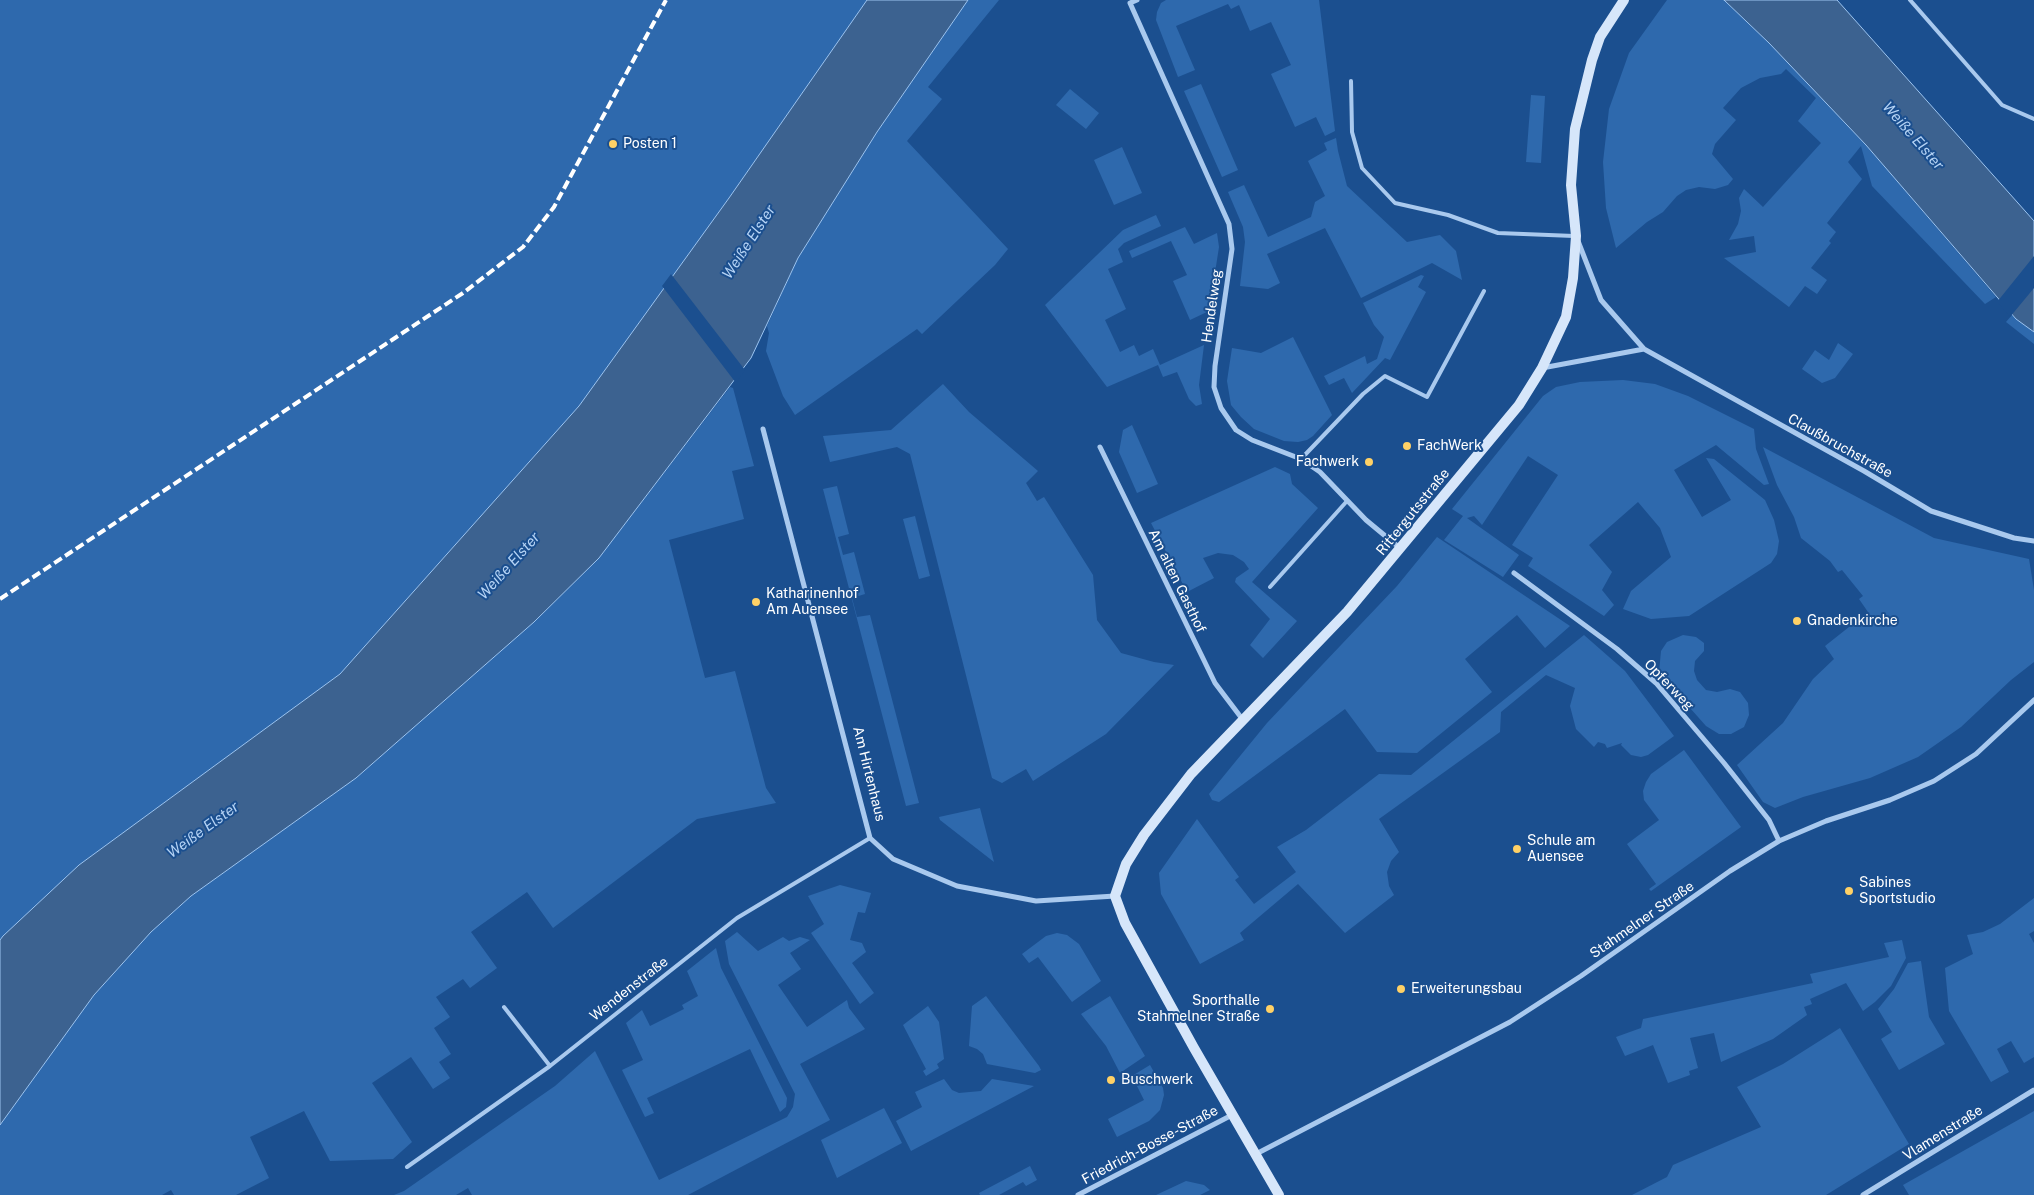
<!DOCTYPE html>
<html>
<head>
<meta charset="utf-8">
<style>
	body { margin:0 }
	canvas { display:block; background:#1b4f8f }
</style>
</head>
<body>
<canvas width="2034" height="1195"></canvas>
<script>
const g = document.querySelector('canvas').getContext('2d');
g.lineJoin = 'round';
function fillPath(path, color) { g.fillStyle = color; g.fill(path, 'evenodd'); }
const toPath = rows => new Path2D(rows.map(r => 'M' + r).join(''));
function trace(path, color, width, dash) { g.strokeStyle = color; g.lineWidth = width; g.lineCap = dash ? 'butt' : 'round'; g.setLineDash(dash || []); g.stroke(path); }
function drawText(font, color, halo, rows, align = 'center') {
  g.font = font + ' "Public Sans",sans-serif'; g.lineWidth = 4; g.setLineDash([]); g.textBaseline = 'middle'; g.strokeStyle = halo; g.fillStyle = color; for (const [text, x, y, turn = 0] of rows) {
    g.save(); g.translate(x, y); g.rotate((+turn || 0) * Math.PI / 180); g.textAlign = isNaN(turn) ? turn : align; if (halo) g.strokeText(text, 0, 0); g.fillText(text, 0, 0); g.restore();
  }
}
fillPath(toPath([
	[0,0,867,0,729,198,579,406,340,674,79,865,0,940],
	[968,0,999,0,928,87,942,99,907,141,1008,249,995,265,922,334,917,329,795,415,783,396,766,351,769,333,767,326,798,258,877,132],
	[1166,0,1319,0,1335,131,1325,136,1316,117,1295,127,1271,74,1291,65,1271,22,1250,31,1239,5,1231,9,1228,4,1176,26,1195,70,1178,77,1156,20,1157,12,1161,3],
	[1667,0,1724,0,1769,43,1866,145,1996,297,1985,304,1872,186,1861,146,1848,162,1862,179,1827,223,1836,232,1829,241,1831,243,1811,268,1827,280,1817,294,1805,286,1789,307,1724,258,1756,252,1754,236,1729,240,1738,224,1741,211,1739,198,1744,189,1763,207,1821,143,1798,121,1816,98,1786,69,1781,74,1760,78,1741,88,1723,108,1736,120,1715,144,1712,154,1733,179,1728,185,1715,189,1699,187,1686,190,1677,196,1663,212,1647,222,1616,248,1606,208,1603,162,1609,109,1629,53],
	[1201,84,1238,170,1222,177,1184,91],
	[1070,89,1099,113,1086,129,1056,105],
	[1531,95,1545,96,1541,163,1526,162],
	[1336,138,1338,151,1347,186,1407,242,1440,235,1456,251,1462,280,1432,263,1361,298,1325,228,1267,254,1280,283,1268,289,1240,286,1245,242,1243,227,1228,192,1244,185,1268,237,1311,217,1315,202,1325,196,1308,161,1327,150,1324,143],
	[1122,147,1142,193,1114,205,1094,160],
	[1156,215,1161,226,1124,243,1118,249,1123,262,1108,269,1126,309,1105,320,1120,352,1134,345,1139,356,1153,349,1160,365,1204,345,1199,385,1202,404,1196,406,1189,399,1177,372,1163,377,1158,365,1107,387,1045,305,1123,230],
	[1185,227,1194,244,1217,233,1219,247,1209,311,1190,320,1173,281,1187,275,1171,241,1132,258,1129,251],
	[1421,275,1424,276,1418,287,1426,292,1390,360,1385,358,1352,393,1344,378,1329,385,1324,376,1365,356,1367,364,1377,359,1384,337,1374,325,1363,303],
	[2012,315,2034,332,2034,344,2006,322],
	[1293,337,1332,415,1313,436,1307,440,1298,442,1284,441,1254,429,1241,417,1231,405,1227,381,1232,348,1261,353],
	[1838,343,1853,354,1835,378,1822,383,1802,369,1815,350,1829,360],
	[1623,380,1655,384,1688,396,1754,429,1756,449,1769,484,1764,485,1716,445,1674,470,1702,517,1731,500,1706,458,1714,459,1765,500,1774,520,1779,541,1777,554,1771,563,1689,616,1651,619,1623,609,1631,591,1671,557,1660,528,1638,502,1589,545,1612,572,1602,590,1614,605,1604,616,1528,566,1533,558,1512,545,1558,475,1528,456,1482,525,1474,516,1467,518,1519,555,1503,577,1444,540,1463,516,1452,509,1543,396,1556,387,1580,382],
	[943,384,969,412,1038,471,1026,483,1037,501,1044,497,1093,575,1097,620,1121,653,1154,662,1174,665,1106,734,1033,781,1026,769,1002,783,992,778,910,454,897,447,830,462,823,436,891,430],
	[730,387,733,388,754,466,732,471,744,519,669,540,705,678,735,671,766,788,776,803,697,819,553,928,527,892,471,932,497,968,470,988,463,979,436,997,450,1017,434,1028,451,1054,439,1062,450,1078,433,1089,411,1057,372,1083,412,1142,393,1159,330,1161,304,1111,250,1137,269,1178,236,1195,174,1195,171,1190,162,1195,0,1195,0,1125,94,995,151,932,191,896,356,778,534,622,599,558],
	[1132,425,1158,484,1137,493,1119,452,1123,430],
	[1763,447,1934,538,2029,559,2034,590,2034,662,2011,680,1961,727,1918,757,1870,778,1803,797,1775,808,1763,802,1737,765,1783,723,1813,679,1834,659,1825,646,1868,612,1859,599,1863,596,1842,570,1838,572,1830,561,1801,538,1794,517,1777,485],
	[1275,467,1290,474,1292,484,1318,508,1252,582,1297,621,1263,658,1250,645,1270,619,1235,582,1236,578,1249,569,1244,562,1233,555,1218,553,1203,558,1214,578,1187,592,1151,523],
	[837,486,849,534,838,537,843,555,854,552,865,594,852,598,857,617,870,615,919,803,906,806,823,489],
	[915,516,930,576,919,579,903,519],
	[1437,537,1570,626,1545,648,1517,615,1465,659,1492,692,1417,753,1377,752,1345,709,1219,802,1212,800,1209,794,1267,723,1397,586],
	[1584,635,1625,671,1674,736,1648,755,1641,757,1631,755,1621,745,1622,743,1607,748,1605,744,1598,742,1594,747,1576,729,1570,706,1575,688,1546,675,1501,712,1500,732,1379,819,1399,852,1391,861,1387,872,1389,886,1394,895,1345,933,1298,884,1240,933,1244,940,1200,964,1161,894,1159,873,1197,819,1239,877,1235,880,1254,904,1296,872,1277,847,1306,830,1379,774,1411,775],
	[1683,635,1696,637,1704,643,1704,651,1695,661,1694,671,1697,680,1706,690,1717,692,1730,689,1740,692,1748,703,1749,715,1744,727,1731,734,1719,734,1706,726,1659,673,1661,651,1667,642],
	[1684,750,1741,827,1651,891,1649,889,1656,884,1627,844,1659,820,1644,800,1643,791,1646,782,1651,774],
	[980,808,994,862,940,820,939,817],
	[840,885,871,893,865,913,858,912,850,940,862,943,866,952,852,963,874,993,860,1004,811,933,824,924,808,896],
	[2034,898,2034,931,2029,934,2034,943,2034,1057,2024,1063,2011,1041,1997,1049,2009,1072,1991,1082,1949,1011,1945,968,1973,954,1967,935,1983,932,2000,924],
	[737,932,758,951,783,937,789,941,800,937,810,940,790,953,801,969,778,985,807,1027,847,1000,849,1008,865,1029,800,1064,830,1120,688,1195,472,1195,468,1188,456,1195,394,1195,404,1191,555,1086,595,1051,659,1180,787,1117,793,1107,795,1094,729,964,725,941],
	[1057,933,1067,935,1079,944,1101,981,1072,1002,1038,957,1029,963,1022,954,1046,936],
	[1902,940,1906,958,1891,986,1875,1002,1863,1011,1846,983,1810,999,1812,1004,1804,1007,1807,1015,1773,1039,1721,1062,1714,1033,1690,1038,1698,1068,1689,1071,1690,1075,1668,1083,1653,1045,1625,1056,1616,1037,1641,1028,1643,1019,1813,983,1810,974,1889,957,1884,943],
	[716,948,721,968,787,1098,786,1107,780,1112,750,1049,647,1098,654,1113,645,1117,622,1070,643,1060,626,1023,642,1010,650,1026,684,1009,682,1005,698,996,687,971],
	[1921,961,1929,1017,1945,1044,1899,1070,1881,1039,1892,1032,1878,1009,1894,989,1908,963],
	[986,996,1039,1066,1041,1070,1035,1073,987,1064,983,1054,977,1049,969,1046,972,1006],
	[1110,996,1145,1056,1120,1073,1106,1046,1081,1014],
	[928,1006,939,1022,944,1059,937,1064,939,1068,926,1076,923,1071,926,1069,903,1025],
	[1840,1028,1909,1144,1826,1195,1632,1195,1667,1177,1673,1165,1761,1127,1737,1087,1783,1064],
	[1150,1065,1163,1088,1164,1095,1160,1110,1149,1121,1117,1137,1108,1119,1144,1100,1132,1076],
	[944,1079,952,1090,959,1093,981,1091,992,1079,1034,1086,911,1151,896,1121,922,1107,915,1092],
	[884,1108,902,1143,837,1178,821,1140],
	[2034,1111,2034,1195,1909,1195,1903,1185],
	[1030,1166,1037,1180,1026,1186,1023,1182,999,1195,980,1195,979,1193],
	[1186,1181,1204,1185,1210,1190,1200,1195,1156,1195]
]), '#2e69ad');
const water = toPath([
	[867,0,968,0,877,132,798,258,751,358,599,558,534,622,356,778,191,896,151,932,94,995,0,1125,0,940,3,936,79,865,340,674,579,406,729,198,867,0],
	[1724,0,1837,0,2034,221,2034,332,2016,319,1866,145,1769,43,1724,0]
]);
fillPath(water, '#3c6290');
trace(water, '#9cc4f0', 1);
fillPath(toPath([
	[2034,256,2034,288,2010,317,1997,302],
	[671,274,745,370,736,383,662,286]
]), '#1b4f8f');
trace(toPath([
	[1910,0,2002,105,2034,119],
	[1351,81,1352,132,1362,168,1395,203,1448,215,1498,233,1574,236],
	[1301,459,1363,394,1385,376,1427,397,1484,291],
	[1270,587,1347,501],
	[504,1007,550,1066],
	[407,1167,550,1066,737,918,870,838]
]), '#a9c9ee', 4);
trace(toPath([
	[1137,0,1130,3,1229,224,1232,249,1215,366,1214,387,1221,408,1236,430,1252,440,1301,459,1320,472,1366,520,1401,549],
	[1578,241,1601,300,1644,349,1864,471,1931,511,2014,538,2034,541],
	[1542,368,1644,349],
	[763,429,870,838,893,859,957,886,1036,901,1115,896],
	[1100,447,1215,683,1243,720],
	[1514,573,1617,649,1656,683,1724,763,1769,820,1779,841],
	[1256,1154,1510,1022,1581,976,1730,871,1779,841,1826,821,1890,800,1934,781,1976,754,2034,700],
	[1078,1195,1232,1115],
	[1863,1195,2034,1090]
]), '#a9c9ee', 5);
trace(toPath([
	[1279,1195,1194,1048,1125,923,1115,896,1126,864,1144,835,1191,774,1347,612,1519,405,1542,368,1566,317,1573,278,1576,236,1571,185,1575,129,1592,60,1600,37,1624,0]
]), '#d6e6fa', 10);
trace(toPath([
	[0,599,463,293,523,247,554,207,666,0]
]), '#fff', 4, [9, 4]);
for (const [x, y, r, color] of [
	[613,144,5,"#ffd166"],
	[1407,446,5,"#ffd166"],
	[1369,462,5,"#ffd166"],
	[756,602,5,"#ffd166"],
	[1797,621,5,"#ffd166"],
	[1517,849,5,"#ffd166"],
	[1849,891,5,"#ffd166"],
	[1401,989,5,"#ffd166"],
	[1270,1009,5,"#ffd166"],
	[1111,1080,5,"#ffd166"]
]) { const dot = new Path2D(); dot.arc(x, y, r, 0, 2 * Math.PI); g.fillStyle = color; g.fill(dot); trace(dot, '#1b4f8f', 2); }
drawText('14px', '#fff', '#1b4f8f', [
	["Posten 1",623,144],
	["FachWerk",1417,446],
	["Fachwerk",1359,462,"right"],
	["Katharinenhof",766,594],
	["Am Auensee",766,610],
	["Gnadenkirche",1807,621],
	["Schule am",1527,841],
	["Auensee",1527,857],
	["Sabines",1859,883],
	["Sportstudio",1859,899],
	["Erweiterungsbau",1411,989],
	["Sporthalle",1260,1001,"right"],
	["Stahmelner Straße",1260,1017,"right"],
	["Buschwerk",1121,1080]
], 'left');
drawText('14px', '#fff', '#1b4f8f', [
	["Hendelweg",1212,306,-82],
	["Claußbruchstraße",1840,446,29],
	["Rittergutsstraße",1413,512,-51],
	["Am alten Gasthof",1177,581,64],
	["Opferweg",1669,685,46],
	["Am Hirtenhaus",869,774,76],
	["Stahmelner Straße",1642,920,-35],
	["Wendenstraße",629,989,-38],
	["Vlamenstraße",1943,1133,-32],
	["Friedrich-Bosse-Straße",1150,1145,-28]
]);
drawText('italic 15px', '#b5d3f5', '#1b4f8f', [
	["Weiße Elster",1913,136,49],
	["Weiße Elster",749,242,-57],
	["Weiße Elster",509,566,-48],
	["Weiße Elster",203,830,-36]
]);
</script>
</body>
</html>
